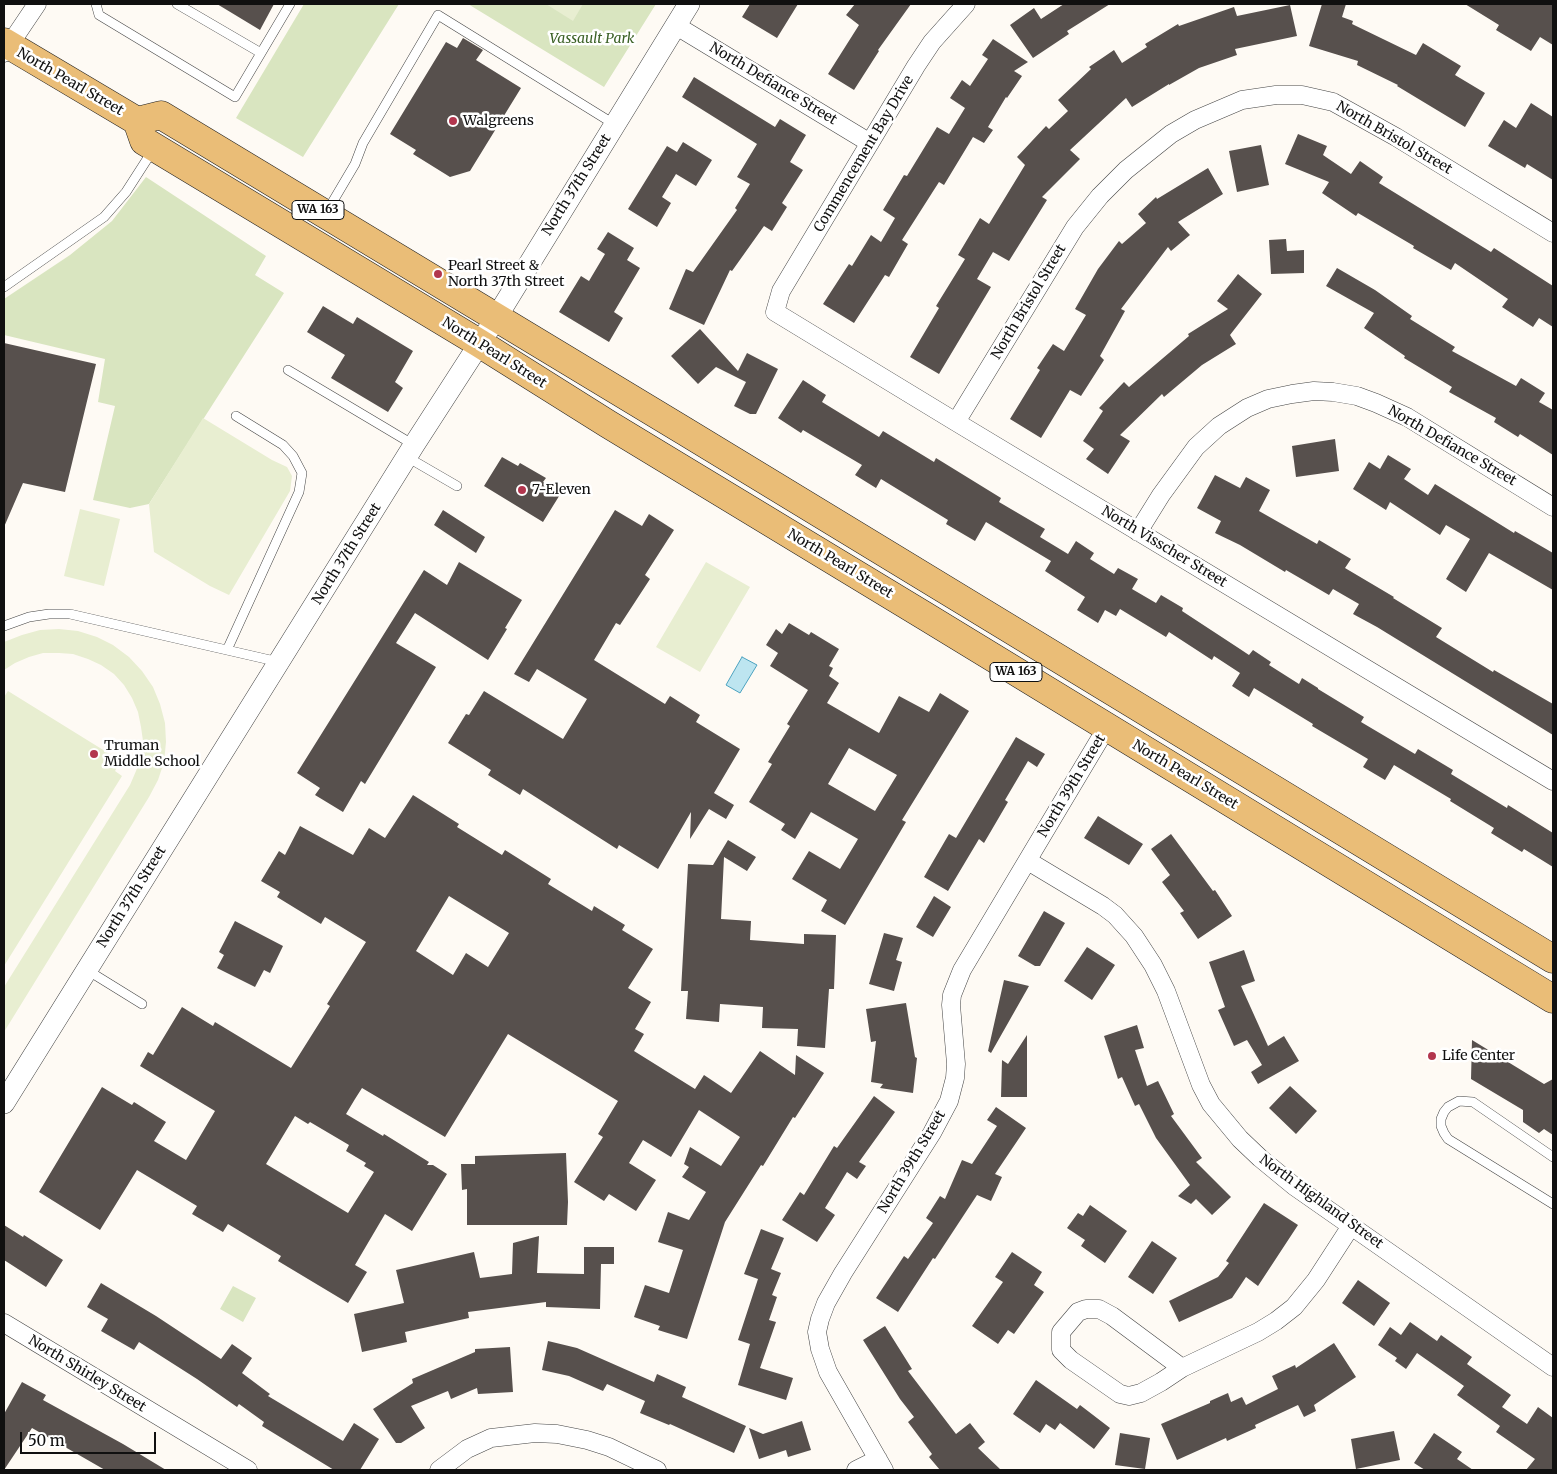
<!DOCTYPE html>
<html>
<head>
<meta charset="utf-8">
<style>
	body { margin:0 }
	#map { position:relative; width:1557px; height:1474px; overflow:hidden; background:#fefaf4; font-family:Merriweather,serif }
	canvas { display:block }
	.frame { position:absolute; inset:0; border:5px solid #101010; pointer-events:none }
	.scale { position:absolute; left:20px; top:1432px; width:136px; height:22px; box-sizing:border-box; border:2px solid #101010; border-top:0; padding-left:6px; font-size:15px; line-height:18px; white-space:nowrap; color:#101010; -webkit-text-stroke:4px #fff; paint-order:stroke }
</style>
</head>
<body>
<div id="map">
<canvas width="1557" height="1474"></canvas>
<div class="frame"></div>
<div class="scale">50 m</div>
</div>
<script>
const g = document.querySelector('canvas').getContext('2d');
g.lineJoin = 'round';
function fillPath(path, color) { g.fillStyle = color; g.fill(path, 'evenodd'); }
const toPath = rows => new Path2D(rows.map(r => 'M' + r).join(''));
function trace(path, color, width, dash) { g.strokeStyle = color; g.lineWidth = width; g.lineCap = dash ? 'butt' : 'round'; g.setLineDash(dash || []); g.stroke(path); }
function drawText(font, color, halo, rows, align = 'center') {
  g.font = font + ' Merriweather,serif'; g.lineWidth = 5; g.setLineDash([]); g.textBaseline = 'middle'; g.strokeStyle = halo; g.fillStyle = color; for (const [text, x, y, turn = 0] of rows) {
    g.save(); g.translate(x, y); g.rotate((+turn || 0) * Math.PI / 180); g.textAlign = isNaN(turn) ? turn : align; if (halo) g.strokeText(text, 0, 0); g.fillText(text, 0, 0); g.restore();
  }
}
fillPath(toPath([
	[304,4,399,4,303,157,236,118],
	[468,4,656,4,604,87],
	[146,177,266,256,255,275,284,293,149,504,130,508,93,500,115,406,98,402,105,359,4,335,4,299,70,255,112,221],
	[233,1286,256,1298,243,1322,220,1309]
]), '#d9e5c0');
fillPath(toPath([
	[546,4,583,4,573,21],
	[203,418,272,460,287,467,292,476,290,491,229,595,210,586,154,552,149,504],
	[80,509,120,519,104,586,64,576],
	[706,562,750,587,700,672,656,647],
	[59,629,78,631,97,637,113,645,129,657,142,671,153,687,160,704,165,723,166,742,164,762,158,780,149,797,4,1032,4,987,130,785,136,771,141,757,143,741,141,727,138,712,132,698,124,685,114,674,101,665,88,659,73,654,59,653,43,653,29,657,15,663,4,670,4,642,22,635,40,630],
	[8,691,121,761,115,771,122,776,4,966,4,697]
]), '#e8eed1');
const water = toPath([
	[742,657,757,665,740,693,726,685,742,657]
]);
fillPath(water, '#bde5f0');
trace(water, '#4ca2bf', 1);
fillPath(toPath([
	[217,4,274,4,260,30],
	[750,4,798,4,777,38,742,17],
	[855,4,911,4,878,50,879,51,854,90,828,74,859,25,846,15],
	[1064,4,1110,4,1067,31,1069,34,1033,58,1010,25,1034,8,1041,19],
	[1322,4,1346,4,1342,17,1353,21,1352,24,1416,55,1423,43,1461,66,1455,75,1485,93,1465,127,1397,86,1398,85,1357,65,1358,61,1309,46],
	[1465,4,1553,4,1553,45,1540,37,1531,51,1496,30,1499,25],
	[1290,5,1297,36,1235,49,1237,55,1199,68,1169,85,1169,84,1132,107,1126,98,1070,150,1080,159,1042,197,1047,200,1009,261,993,252,977,279,991,287,939,374,910,357,939,308,936,306,965,259,958,255,980,218,989,224,1025,165,1017,157,1046,126,1049,129,1068,111,1058,100,1091,69,1089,67,1114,50,1122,63,1147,47,1145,44,1178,24,1179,26,1234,7,1237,16],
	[463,38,483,50,476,60,521,88,470,171,450,177,413,154,416,150,390,134,446,42,457,48],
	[993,39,1028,62,1014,71,1022,76,1007,98,1006,97,988,127,993,130,984,143,973,137,944,185,939,182,902,240,908,244,889,277,885,275,854,323,823,304,849,264,852,266,871,235,881,242,895,218,883,210,904,175,907,176,937,127,949,134,965,108,950,98,962,80,970,86,988,59,982,55],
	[694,77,775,127,780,119,806,135,790,162,803,170,782,203,787,207,772,231,764,226,732,271,730,270,704,325,669,309,686,269,693,272,737,210,735,208,750,184,737,177,757,144,682,97],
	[1531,103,1553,117,1553,180,1527,164,1525,168,1488,146,1504,120,1516,128],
	[1298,134,1327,146,1323,155,1351,174,1360,161,1383,177,1379,183,1491,252,1494,248,1553,286,1553,327,1539,318,1533,327,1502,307,1508,299,1455,263,1451,270,1413,248,1414,246,1358,213,1356,216,1322,193,1329,182,1285,164],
	[683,142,712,160,696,186,676,174,662,197,671,203,657,227,628,209,667,146,677,152],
	[1261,145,1269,185,1237,192,1229,151],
	[1208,168,1223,194,1178,222,1190,235,1171,251,1168,247,1121,309,1125,311,1100,356,1104,360,1081,396,1070,390,1041,438,1010,419,1040,370,1037,368,1053,344,1064,351,1086,315,1075,309,1098,269,1119,241,1122,244,1146,223,1138,214,1156,197,1157,199],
	[608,232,634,248,627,260,640,268,614,312,623,318,609,342,559,312,581,276,589,281,605,254,597,249],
	[1286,239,1287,251,1304,250,1304,273,1271,274,1269,240],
	[1337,268,1375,290,1412,316,1410,319,1455,347,1452,351,1516,386,1521,378,1545,393,1539,402,1553,410,1553,455,1520,434,1518,437,1494,422,1496,418,1449,392,1452,387,1404,358,1405,356,1364,328,1374,313,1326,286],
	[1238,274,1262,294,1230,335,1236,344,1202,365,1164,397,1162,394,1120,435,1130,441,1108,474,1086,459,1094,449,1083,441,1103,411,1099,408,1124,382,1129,387,1189,336,1188,334,1228,309,1217,301],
	[323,306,353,324,357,317,413,351,395,382,403,388,388,412,331,378,345,355,307,332],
	[700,329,738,371,747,353,778,369,756,414,750,414,734,406,746,382,716,367,698,384,671,356],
	[4,343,96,364,65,492,23,483,4,527],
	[803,380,826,395,822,402,879,437,883,431,934,462,936,458,1001,498,999,502,1045,529,1040,537,1068,554,1076,541,1094,553,1090,559,1114,574,1118,568,1138,579,1132,589,1156,603,1161,595,1183,608,1182,611,1240,649,1249,655,1253,650,1271,662,1269,665,1299,684,1302,678,1318,688,1318,689,1364,717,1361,722,1415,754,1418,749,1453,770,1451,774,1507,808,1508,805,1553,833,1553,867,1524,849,1522,852,1491,833,1494,828,1450,801,1451,799,1394,765,1385,780,1363,767,1368,759,1312,726,1313,724,1254,688,1249,697,1232,686,1240,673,1214,656,1212,660,1169,632,1166,637,1120,609,1116,616,1105,610,1098,623,1077,610,1085,597,1045,571,1051,561,986,522,975,541,946,524,948,520,881,479,876,488,855,475,862,465,803,430,801,433,778,418],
	[1335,439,1339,471,1296,477,1292,446],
	[1388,455,1411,469,1404,479,1428,495,1435,484,1514,533,1515,531,1553,553,1553,590,1489,553,1466,592,1446,579,1470,539,1446,525,1440,535,1390,502,1386,510,1353,489,1369,462,1380,469],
	[502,457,518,466,520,463,546,478,543,482,561,493,543,522,484,486],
	[1215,475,1240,488,1246,477,1270,490,1259,511,1317,544,1319,540,1351,559,1345,568,1394,597,1393,598,1442,628,1436,637,1493,672,1494,670,1553,704,1553,735,1377,627,1353,614,1359,604,1333,589,1329,595,1286,570,1285,572,1240,545,1215,533,1221,521,1197,508],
	[443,510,485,537,476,553,434,525],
	[615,510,642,526,649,514,674,530,645,575,650,579,620,625,616,623,594,660,665,704,670,696,700,715,696,722,740,749,714,793,734,805,726,819,709,809,690,839,691,812,658,869,619,845,617,849,523,789,520,795,488,775,491,770,448,743,466,714,469,715,484,691,563,739,587,699,537,669,529,682,514,674],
	[459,562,522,600,505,628,507,629,488,660,415,613,396,643,436,667,365,784,361,781,343,812,315,795,320,788,297,773,424,570,447,585],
	[789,623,809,635,811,632,839,649,829,666,833,668,829,676,839,683,827,703,879,733,899,696,929,712,940,693,969,711,902,820,906,822,845,925,821,911,827,900,792,879,809,851,840,869,858,839,811,812,795,839,781,830,785,824,749,802,772,764,768,762,790,726,787,724,808,690,770,666,778,653,766,645,776,629,782,634],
	[849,748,897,775,875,811,828,784],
	[1016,737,1045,754,1037,767,1028,761,1005,800,1008,802,984,843,979,839,948,891,924,877,949,834,956,838],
	[413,795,459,824,457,827,502,855,505,850,551,879,548,884,592,911,594,906,625,925,622,930,653,949,628,988,651,1002,635,1029,644,1034,634,1051,695,1089,704,1075,731,1093,760,1051,795,1075,796,1055,824,1073,795,1118,793,1117,763,1166,761,1165,725,1222,687,1339,658,1330,660,1326,634,1317,645,1285,669,1293,683,1250,658,1242,668,1212,689,1220,706,1192,682,1177,689,1167,684,1164,690,1147,721,1166,740,1137,699,1110,671,1157,643,1140,629,1163,656,1180,636,1211,609,1194,604,1201,574,1182,603,1137,598,1134,618,1101,508,1034,445,1137,362,1088,355,1099,346,1114,383,1136,384,1134,429,1162,427,1165,433,1165,447,1174,412,1231,385,1214,355,1265,367,1272,348,1303,278,1261,281,1256,228,1224,223,1232,192,1214,197,1206,137,1170,100,1230,39,1192,102,1087,132,1105,134,1102,166,1122,154,1141,186,1160,215,1111,140,1066,148,1052,153,1055,182,1007,213,1026,215,1022,291,1068,330,1006,327,1004,366,942,325,917,321,924,277,897,280,892,261,881,279,851,285,855,300,826,353,855,369,828,385,838],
	[449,896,509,933,488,967,466,953,453,975,416,951],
	[295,1116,308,1124,310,1122,349,1145,346,1151,366,1163,364,1166,374,1172,348,1213,266,1164],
	[1098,816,1143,844,1129,865,1084,838],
	[1171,834,1213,891,1215,890,1232,916,1198,939,1180,913,1184,911,1162,882,1170,875,1151,849],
	[728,840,756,857,747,871,724,857,721,919,751,921,750,940,804,944,804,934,836,935,834,989,829,989,825,1048,797,1046,798,1029,762,1028,763,1007,720,1004,719,1022,686,1019,688,991,681,991,688,864,713,865],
	[934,896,951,907,933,937,916,927],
	[1044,911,1065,923,1040,966,1035,966,1018,956],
	[235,921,283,946,270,973,264,970,255,987,217,968,224,955,219,952],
	[884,933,903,938,896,960,902,962,894,991,869,984],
	[1087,947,1115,965,1092,1000,1064,981],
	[1244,950,1255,981,1241,986,1268,1046,1284,1036,1299,1061,1258,1084,1251,1072,1262,1065,1247,1040,1234,1046,1218,1010,1225,1007,1209,962],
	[1004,980,1029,986,991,1053,988,1051],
	[906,1003,915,1057,917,1058,913,1093,880,1088,883,1084,871,1082,876,1041,871,1042,866,1009],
	[1137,1025,1144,1048,1135,1050,1147,1086,1158,1081,1174,1114,1171,1116,1202,1158,1196,1162,1231,1197,1212,1215,1196,1199,1191,1204,1178,1196,1190,1185,1156,1138,1139,1104,1135,1106,1122,1077,1118,1079,1104,1036],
	[1027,1035,1027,1097,1001,1097,1002,1060,1008,1064],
	[1472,1040,1544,1084,1553,1079,1553,1135,1544,1129,1539,1133,1523,1122,1523,1110,1471,1079],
	[1290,1086,1317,1111,1296,1134,1269,1108],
	[874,1096,895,1112,859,1162,866,1166,857,1179,847,1172,825,1208,835,1215,817,1242,782,1220,800,1192,804,1195,834,1146,837,1148],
	[996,1107,1026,1128,995,1174,1002,1177,991,1201,977,1195,935,1259,933,1258,898,1312,876,1298,904,1256,908,1259,933,1223,926,1218,940,1196,945,1199,962,1160,972,1164,997,1126,987,1120],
	[566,1153,568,1202,567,1225,467,1225,467,1189,462,1190,461,1164,475,1164,475,1156],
	[1264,1203,1298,1225,1258,1286,1246,1277,1232,1298,1179,1322,1169,1301,1218,1277,1229,1263,1226,1261],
	[1090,1205,1127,1231,1105,1263,1081,1246,1085,1240,1067,1228,1078,1213,1083,1216],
	[4,1225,23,1237,24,1235,63,1260,46,1287,4,1260],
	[761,1229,784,1238,771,1269,781,1273,772,1295,777,1297,769,1320,776,1322,760,1368,793,1378,786,1400,738,1385,750,1344,738,1340,758,1279,744,1274],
	[539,1236,537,1273,584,1274,584,1247,614,1247,614,1264,601,1264,600,1309,546,1307,546,1302,468,1312,469,1318,405,1332,407,1342,362,1352,354,1314,404,1303,396,1270,474,1252,480,1278,512,1274,513,1243],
	[1152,1241,1177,1258,1153,1294,1128,1277],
	[1012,1252,1042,1272,1034,1285,1044,1292,1014,1334,1008,1330,998,1344,972,1326,1003,1282,995,1277],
	[1358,1280,1390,1303,1374,1326,1342,1303],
	[101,1283,156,1316,221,1359,232,1344,252,1358,242,1373,270,1394,268,1396,343,1441,354,1423,379,1439,360,1470,334,1470,262,1426,264,1422,239,1404,237,1407,197,1379,139,1342,134,1350,101,1331,108,1319,87,1307],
	[1410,1322,1437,1341,1441,1335,1472,1357,1467,1364,1511,1395,1502,1407,1527,1424,1538,1407,1553,1418,1553,1470,1526,1470,1535,1459,1496,1432,1500,1426,1457,1395,1464,1386,1417,1353,1406,1369,1395,1361,1397,1358,1378,1345,1390,1327,1401,1335],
	[885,1326,912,1369,908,1371,956,1434,970,1423,985,1442,978,1448,1001,1470,940,1470,929,1457,932,1454,908,1422,914,1417,900,1399,863,1340],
	[548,1341,577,1348,654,1382,657,1374,686,1387,682,1397,746,1426,734,1453,670,1424,669,1425,640,1413,645,1401,607,1384,603,1391,569,1376,542,1370],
	[1334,1343,1356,1377,1314,1405,1316,1411,1304,1417,1298,1405,1255,1425,1256,1428,1227,1441,1226,1438,1177,1460,1161,1424,1210,1403,1210,1401,1228,1393,1231,1402,1242,1397,1246,1405,1278,1389,1272,1376,1295,1365,1296,1368],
	[510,1347,513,1392,478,1394,477,1388,451,1399,448,1391,411,1406,425,1428,401,1443,396,1443,373,1409,413,1383,412,1379,475,1352,475,1349],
	[1036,1380,1077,1409,1080,1405,1110,1428,1094,1449,1060,1423,1055,1430,1046,1424,1040,1433,1013,1414],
	[22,1382,46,1395,43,1400,123,1444,166,1470,105,1470,32,1428,4,1470,4,1414],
	[802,1421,811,1450,788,1457,786,1450,759,1459,749,1428,763,1434],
	[1394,1431,1400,1460,1356,1469,1351,1439],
	[1120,1433,1150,1438,1145,1469,1115,1465],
	[1434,1433,1462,1452,1457,1459,1473,1470,1425,1470,1414,1463]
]), '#57504d');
const service = toPath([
	[96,4,99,15,235,97,290,4],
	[177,4,261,53],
	[326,213,355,164,363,143,438,15,614,124],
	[4,287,104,217,126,192,153,150],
	[288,370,414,445],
	[407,457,457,486],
	[4,626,29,617,49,614,70,614,279,662],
	[227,650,299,492,302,473,293,456,283,445,236,416],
	[87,970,142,1004],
	[1553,1157,1473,1102,1459,1101,1448,1107,1444,1112,1441,1119,1441,1126,1444,1133,1448,1139,1553,1204]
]);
const minor = toPath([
	[966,4,932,42,916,66,781,291,775,312,956,422,1553,781],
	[675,25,870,143],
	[4,53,37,4],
	[956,422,1075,227,1100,196,1126,170,1171,134,1195,120,1242,100,1276,95,1302,95,1333,102,1396,137,1553,233],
	[1138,532,1161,495,1196,447,1219,426,1247,408,1268,399,1292,394,1314,391,1333,392,1357,396,1376,403,1407,417,1553,507],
	[1028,861,1103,906,1115,915,1134,936,1153,965,1166,991,1201,1085,1211,1104,1240,1139,1260,1158,1294,1186,1553,1367],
	[4,1323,248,1470],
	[1182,1368,1112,1316,1099,1309,1086,1309,1078,1312,1061,1332,1061,1350,1071,1360,1120,1394,1129,1396,1141,1393,1161,1382,1182,1368,1258,1332,1276,1321,1294,1307,1316,1280,1351,1226],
	[439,1470,467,1449,491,1438,535,1433,557,1434,587,1440,609,1447,657,1470],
	[856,1470,878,1459],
	[884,1470,828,1372,820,1349,817,1332,820,1319,826,1303,843,1273,932,1133,949,1101,955,1078,956,1064,951,1005,952,995,962,970,1107,727]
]);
const tertiary = toPath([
	[4,1103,414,445,496,318,689,4]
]);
const primary = toPath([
	[4,42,137,121,144,141,479,343,608,424,925,616,1553,999],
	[137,121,161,115,686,432,1553,959]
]);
trace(service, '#434343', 10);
trace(minor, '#434343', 19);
trace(tertiary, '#434343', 22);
trace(primary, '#212121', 29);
trace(service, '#fff', 9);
trace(minor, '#fff', 18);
trace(tertiary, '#fff', 21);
trace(primary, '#eabd77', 28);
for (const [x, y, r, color] of [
	[453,121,5,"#b2364e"],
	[438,274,5,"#b2364e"],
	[522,490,5,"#b2364e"],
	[94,754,5,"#b2364e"],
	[1432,1056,5,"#b2364e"]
]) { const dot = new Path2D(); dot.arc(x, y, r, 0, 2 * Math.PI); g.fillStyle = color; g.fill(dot); trace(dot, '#fff', 2); }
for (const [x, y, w] of [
	[318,210,52],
	[1016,672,52]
]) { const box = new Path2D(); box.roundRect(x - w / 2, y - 9.5, w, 19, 4); g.fillStyle = '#fff'; g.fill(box); trace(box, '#101010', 1); }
drawText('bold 12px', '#101010', null, [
	["WA 163",318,210],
	["WA 163",1016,672]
]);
drawText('italic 14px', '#3b6126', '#fff', [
	["Vassault Park",592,39]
]);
drawText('14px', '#101010', '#fff', [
	["North Pearl Street",70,82,30],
	["North Defiance Street",773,84,31],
	["North Bristol Street",1394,138,30],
	["Commencement Bay Drive",864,154,-59],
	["North 37th Street",577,185,-58],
	["North Bristol Street",1029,302,-59],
	["North Pearl Street",494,353,32],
	["North Defiance Street",1452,446,30],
	["North Visscher Street",1164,547,31],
	["North 37th Street",347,554,-58],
	["North Pearl Street",840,564,31],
	["North Pearl Street",1185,775,31],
	["North 39th Street",1072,786,-59],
	["North 37th Street",132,897,-58],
	["North 39th Street",912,1162,-59],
	["North Highland Street",1321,1202,36],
	["North Shirley Street",87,1374,31]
]);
drawText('14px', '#101010', '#fff', [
	["Walgreens",463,121],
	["Pearl Street &",448,266],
	["North 37th Street",448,282],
	["7-Eleven",532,490],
	["Truman",104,746],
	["Middle School",104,762],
	["Life Center",1442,1056]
], 'left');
</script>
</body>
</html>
